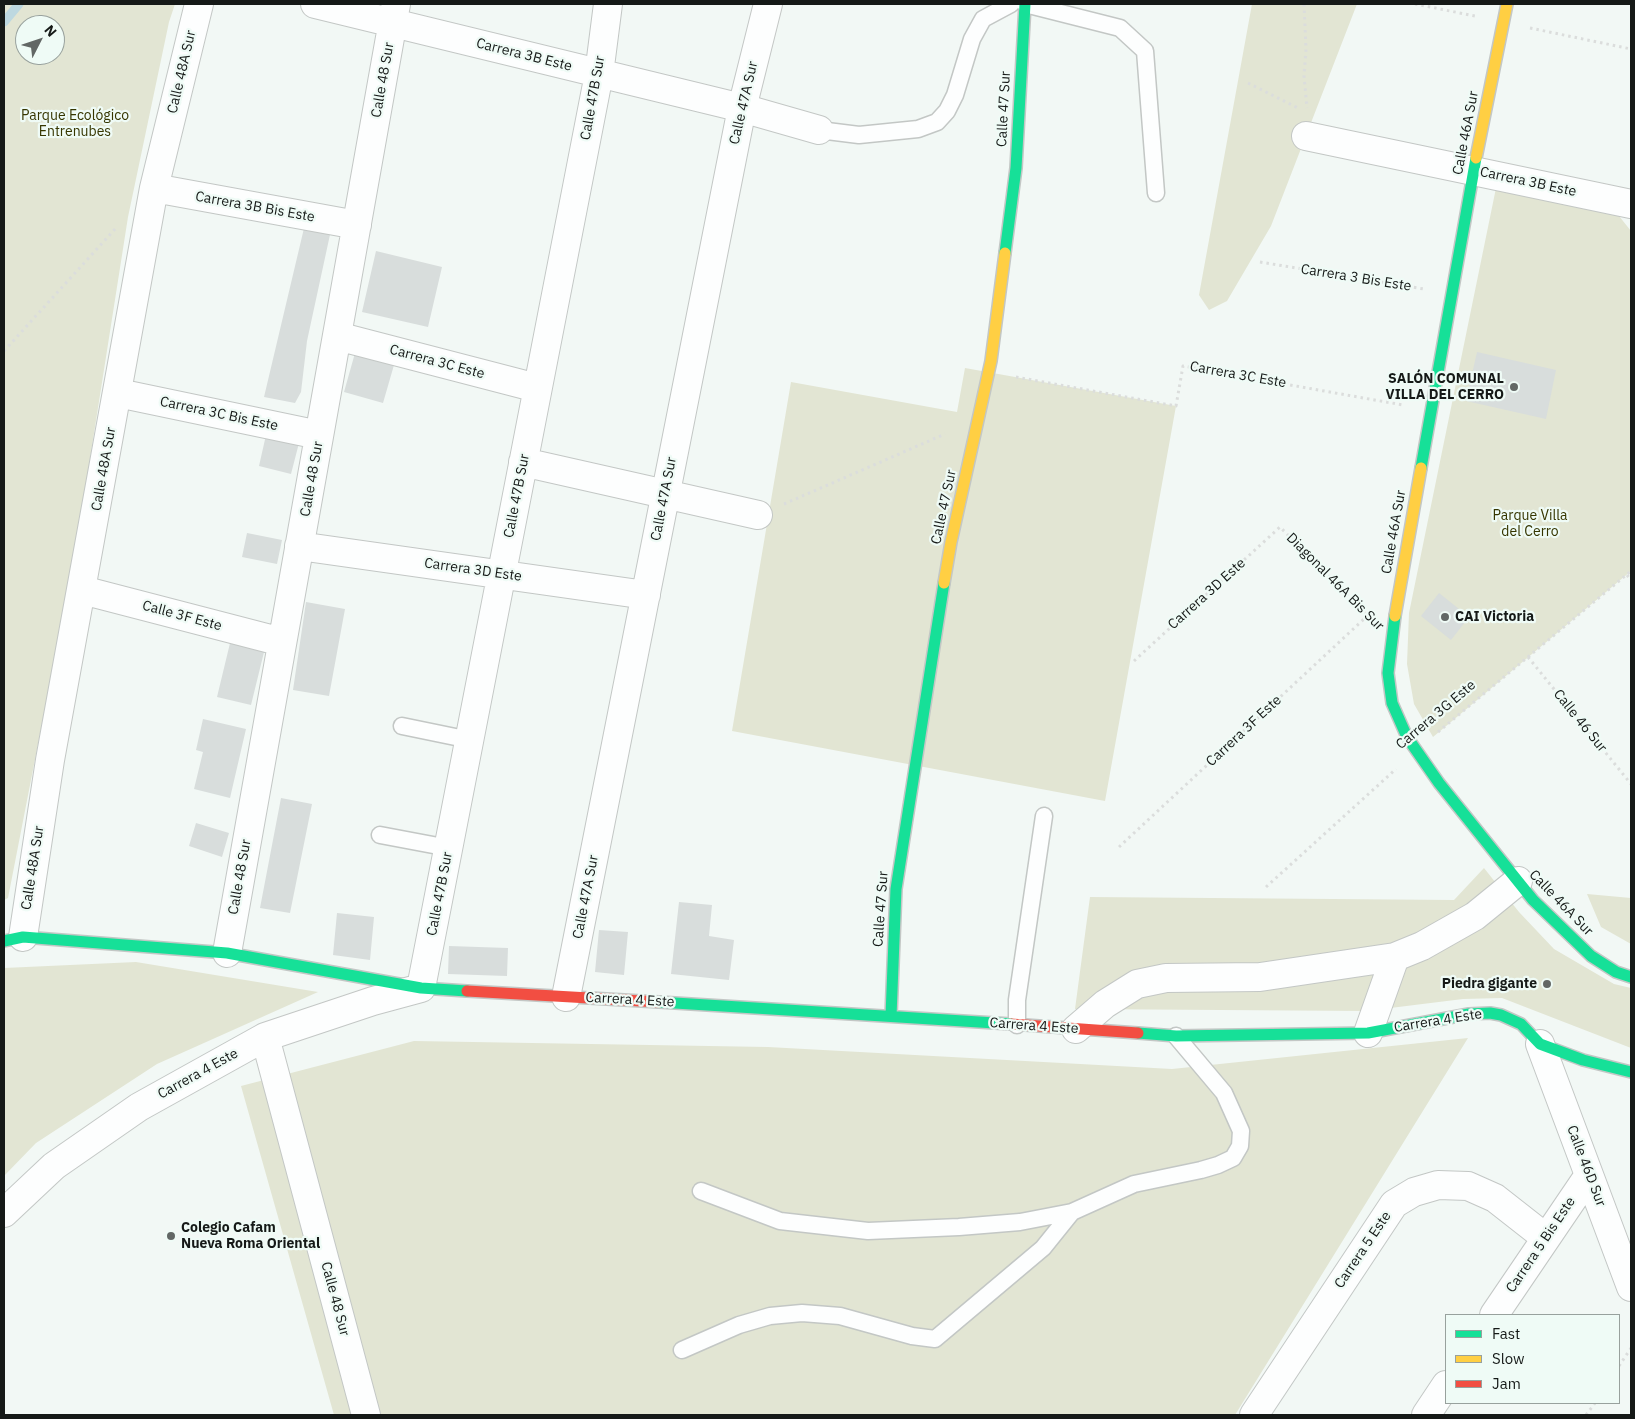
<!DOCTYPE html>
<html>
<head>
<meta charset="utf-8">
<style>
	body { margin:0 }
	#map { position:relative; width:1635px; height:1419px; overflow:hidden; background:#f2f8f5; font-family:"IBM Plex Sans",sans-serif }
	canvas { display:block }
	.frame { position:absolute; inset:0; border:5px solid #151917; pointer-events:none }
	.legend { position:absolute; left:1445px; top:1314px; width:175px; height:90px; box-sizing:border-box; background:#effbf6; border:1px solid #98a19d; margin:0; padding:6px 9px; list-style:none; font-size:15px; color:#151917 }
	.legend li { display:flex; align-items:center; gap:10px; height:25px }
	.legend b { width:25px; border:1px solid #98a19d }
	.north { position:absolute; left:15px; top:15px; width:50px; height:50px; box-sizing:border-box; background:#effbf6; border:1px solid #98a19d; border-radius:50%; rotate:49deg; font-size:14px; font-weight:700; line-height:20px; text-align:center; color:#151917 }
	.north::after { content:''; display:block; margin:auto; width:18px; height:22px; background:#626765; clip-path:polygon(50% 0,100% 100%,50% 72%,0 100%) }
</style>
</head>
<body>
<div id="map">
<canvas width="1635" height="1419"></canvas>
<div class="frame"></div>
<ul class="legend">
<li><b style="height:6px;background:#16e098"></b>Fast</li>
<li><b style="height:6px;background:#ffcf43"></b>Slow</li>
<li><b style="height:6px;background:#f24e42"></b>Jam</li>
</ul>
<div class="north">N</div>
</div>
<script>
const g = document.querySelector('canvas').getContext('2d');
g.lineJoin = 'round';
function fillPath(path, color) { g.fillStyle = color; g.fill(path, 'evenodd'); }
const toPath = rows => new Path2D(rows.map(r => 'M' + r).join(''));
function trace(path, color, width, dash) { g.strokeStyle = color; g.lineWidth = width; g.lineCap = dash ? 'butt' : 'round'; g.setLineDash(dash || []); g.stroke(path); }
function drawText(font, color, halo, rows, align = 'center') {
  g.font = font + ' "IBM Plex Sans",sans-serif'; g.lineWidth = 4.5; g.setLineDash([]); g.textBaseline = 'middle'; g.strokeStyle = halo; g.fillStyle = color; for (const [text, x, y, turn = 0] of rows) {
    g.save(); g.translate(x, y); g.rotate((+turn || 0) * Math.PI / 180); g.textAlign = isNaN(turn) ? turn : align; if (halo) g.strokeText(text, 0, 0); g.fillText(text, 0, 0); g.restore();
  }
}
fillPath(toPath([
	[4,4,175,4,169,22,128,217,75,554,8,898,4,900],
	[25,25,55,25,55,55,25,55],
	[1252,4,1357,4,1271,226,1227,301,1209,310,1199,295],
	[1496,188,1619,216,1631,231,1631,571,1433,737,1414,704,1407,664,1409,613],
	[965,368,1176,406,1105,801,732,731,791,382,957,412],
	[1484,868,1519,912,1554,949,1614,984,1631,988,1631,1048,1502,998,1463,999,1366,1011,1075,1009,1090,897,1454,900],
	[1587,894,1631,898,1631,944,1601,927],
	[136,962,318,992,157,1064,36,1143,4,1176,4,968],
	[1468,1038,1235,1415,334,1415,241,1086,414,1041,768,1047,1172,1069]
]), '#e2e5d3');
trace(toPath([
	[4,22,19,4]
]), '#bdd8e0', 9);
fillPath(toPath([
	[305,224,331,230,307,341,301,392,295,403,264,397],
	[376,251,442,267,428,327,362,312],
	[1477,352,1556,370,1546,419,1466,401],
	[355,353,394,365,383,403,344,392],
	[266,435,299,443,291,474,259,466],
	[247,533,282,540,277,564,242,557],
	[1439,593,1469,617,1451,640,1421,616],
	[306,602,345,609,329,696,293,690],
	[231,639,265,648,251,705,217,697],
	[203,719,246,729,230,798,194,789,203,752,196,750],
	[281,798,312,804,290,913,260,908],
	[196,823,229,833,222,857,189,846],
	[679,902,712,905,709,936,734,940,729,980,671,974],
	[337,913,374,917,370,960,333,955],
	[599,930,628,932,624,975,595,972],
	[449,946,508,948,507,976,448,974]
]), '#d8dddc');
const lane = toPath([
	[1025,4,1120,28,1145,51,1156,193],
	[819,130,859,135,918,129,937,122,947,111,955,95,972,39,983,19,1011,4],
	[402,726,470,740],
	[380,835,449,848],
	[1017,1025,1017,1000,1044,816],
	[701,1191,780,1221,868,1231,959,1227,1020,1222,1072,1212],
	[682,1350,739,1325,770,1316,802,1313,840,1316,912,1336,935,1339,1043,1248,1072,1212,1134,1184,1201,1170,1218,1165,1233,1158,1240,1146,1241,1131,1224,1093,1176,1036]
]);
const street = toPath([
	[315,4,742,108,819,130],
	[1306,136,1631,204],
	[154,188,357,225],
	[337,336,537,388],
	[118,393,319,435],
	[523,462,758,515],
	[299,546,646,595],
	[82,590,282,642],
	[23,937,50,760,154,188,199,4],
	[227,953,396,4],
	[566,997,742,108,768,4],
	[1076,1029,1105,1004,1137,984,1166,978,1260,977,1395,957,1422,946,1475,916,1518,881],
	[1368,1033,1395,957],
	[265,1037,366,1415],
	[1540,1044,1631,1287],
	[4,1213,54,1166,139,1107,265,1037,373,1001,421,988,599,74,608,4],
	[1494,1315,1589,1175],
	[1254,1415,1394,1204,1414,1192,1438,1185,1468,1186,1495,1198,1546,1238],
	[1426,1415,1446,1385]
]);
const fast = toPath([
	[1005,253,1016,168,1025,4],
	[1421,468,1476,158],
	[1395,616,1388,673,1392,703,1407,737,1439,783,1533,900,1591,956,1616,972,1631,977],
	[4,941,23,937,227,953,421,988,467,991],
	[659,1002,1011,1024],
	[891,1016,896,889,944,583],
	[1138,1033,1176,1036,1368,1033,1469,1014,1490,1013,1501,1015,1521,1024,1540,1044,1583,1060,1631,1072]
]);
const slow = toPath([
	[1476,158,1507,4],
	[944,583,951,542,991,361,1005,253],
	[1395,616,1421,468]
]);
const jam = toPath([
	[467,991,659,1002],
	[1011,1024,1138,1033]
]);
trace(lane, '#c3c7c5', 19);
trace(street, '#c3c7c5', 30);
trace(fast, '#c3c7c5', 14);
trace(slow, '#c3c7c5', 14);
trace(jam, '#c3c7c5', 14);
trace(toPath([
	[1304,4,1306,50,1304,76,1307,108],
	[1415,4,1475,16],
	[1530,28,1631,49],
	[1248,83,1298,108],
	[1260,262,1424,289],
	[4,351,116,228],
	[1016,377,1176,406,1183,366,1403,405],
	[784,504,945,434],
	[1627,575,1631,580],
	[1528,657,1631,784],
	[1134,661,1280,527,1365,613],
	[1438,732,1631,571],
	[1119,847,1364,619],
	[1266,887,1396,769],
	[1619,1366,1631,1348],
	[1586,1415,1595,1403]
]), '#dbdddc', 3, [2.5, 4]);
trace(lane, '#fdfefe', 16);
trace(street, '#fdfefe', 28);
trace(fast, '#16e098', 11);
trace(slow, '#ffcf43', 11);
trace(jam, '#f24e42', 11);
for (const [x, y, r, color] of [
	[1514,387,5,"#626765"],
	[1445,617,5,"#626765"],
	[1547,984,5,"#626765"],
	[171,1236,5,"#626765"]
]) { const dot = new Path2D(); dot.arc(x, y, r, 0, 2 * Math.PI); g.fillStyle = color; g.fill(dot); trace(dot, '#effbf6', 2); }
drawText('14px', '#151917', '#effbf6', [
	["Carrera 3B Este",524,55,14],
	["Calle 48A Sur",182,72,-77],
	["Calle 48 Sur",383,80,-80],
	["Calle 47B Sur",593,98,-80],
	["Calle 47A Sur",744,103,-77],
	["Calle 47 Sur",1004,109,-87],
	["Calle 46A Sur",1466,133,-79],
	["Carrera 3B Este",1528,182,12],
	["Carrera 3B Bis Este",255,207,10],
	["Carrera 3 Bis Este",1356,278,9],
	["Carrera 3C Este",437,362,15],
	["Carrera 3C Este",1238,375,10],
	["Carrera 3C Bis Este",219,414,12],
	["Calle 48A Sur",104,469,-80],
	["Calle 48 Sur",312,479,-80],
	["Calle 47B Sur",517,496,-79],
	["Calle 47A Sur",664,499,-79],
	["Calle 47 Sur",944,507,-78],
	["Calle 46A Sur",1394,532,-80],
	["Carrera 3D Este",473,570,8],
	["Diagonal 46A Bis Sur",1335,582,45],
	["Carrera 3D Este",1207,594,-42],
	["Calle 3F Este",182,616,15],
	["Carrera 3G Este",1436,715,-40],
	["Calle 46 Sur",1580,721,51],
	["Carrera 3F Este",1244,731,-43],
	["Calle 48A Sur",33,868,-81],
	["Calle 48 Sur",240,877,-80],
	["Calle 47B Sur",440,894,-79],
	["Calle 47A Sur",586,897,-79],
	["Calle 46A Sur",1561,903,46],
	["Calle 47 Sur",881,909,-86],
	["Carrera 4 Este",630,1000,3],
	["Carrera 4 Este",1438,1021,-9],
	["Carrera 4 Este",1034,1026,4],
	["Carrera 4 Este",198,1074,-29],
	["Calle 46D Sur",1586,1166,69],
	["Carrera 5 Bis Este",1541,1245,-56],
	["Carrera 5 Este",1363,1250,-56],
	["Calle 48 Sur",335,1299,75]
]);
drawText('14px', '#363600', '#effbf6', [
	["Parque Ecológico",75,116],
	["Entrenubes",75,132],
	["Parque Villa",1530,516],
	["del Cerro",1530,532]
]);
drawText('bold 14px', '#151917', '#effbf6', [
	["SALÓN COMUNAL",1504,379],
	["VILLA DEL CERRO",1504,395],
	["CAI Victoria",1455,617,"left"],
	["Piedra gigante",1537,984],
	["Colegio Cafam",181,1228,"left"],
	["Nueva Roma Oriental",181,1244,"left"]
], 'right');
</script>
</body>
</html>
